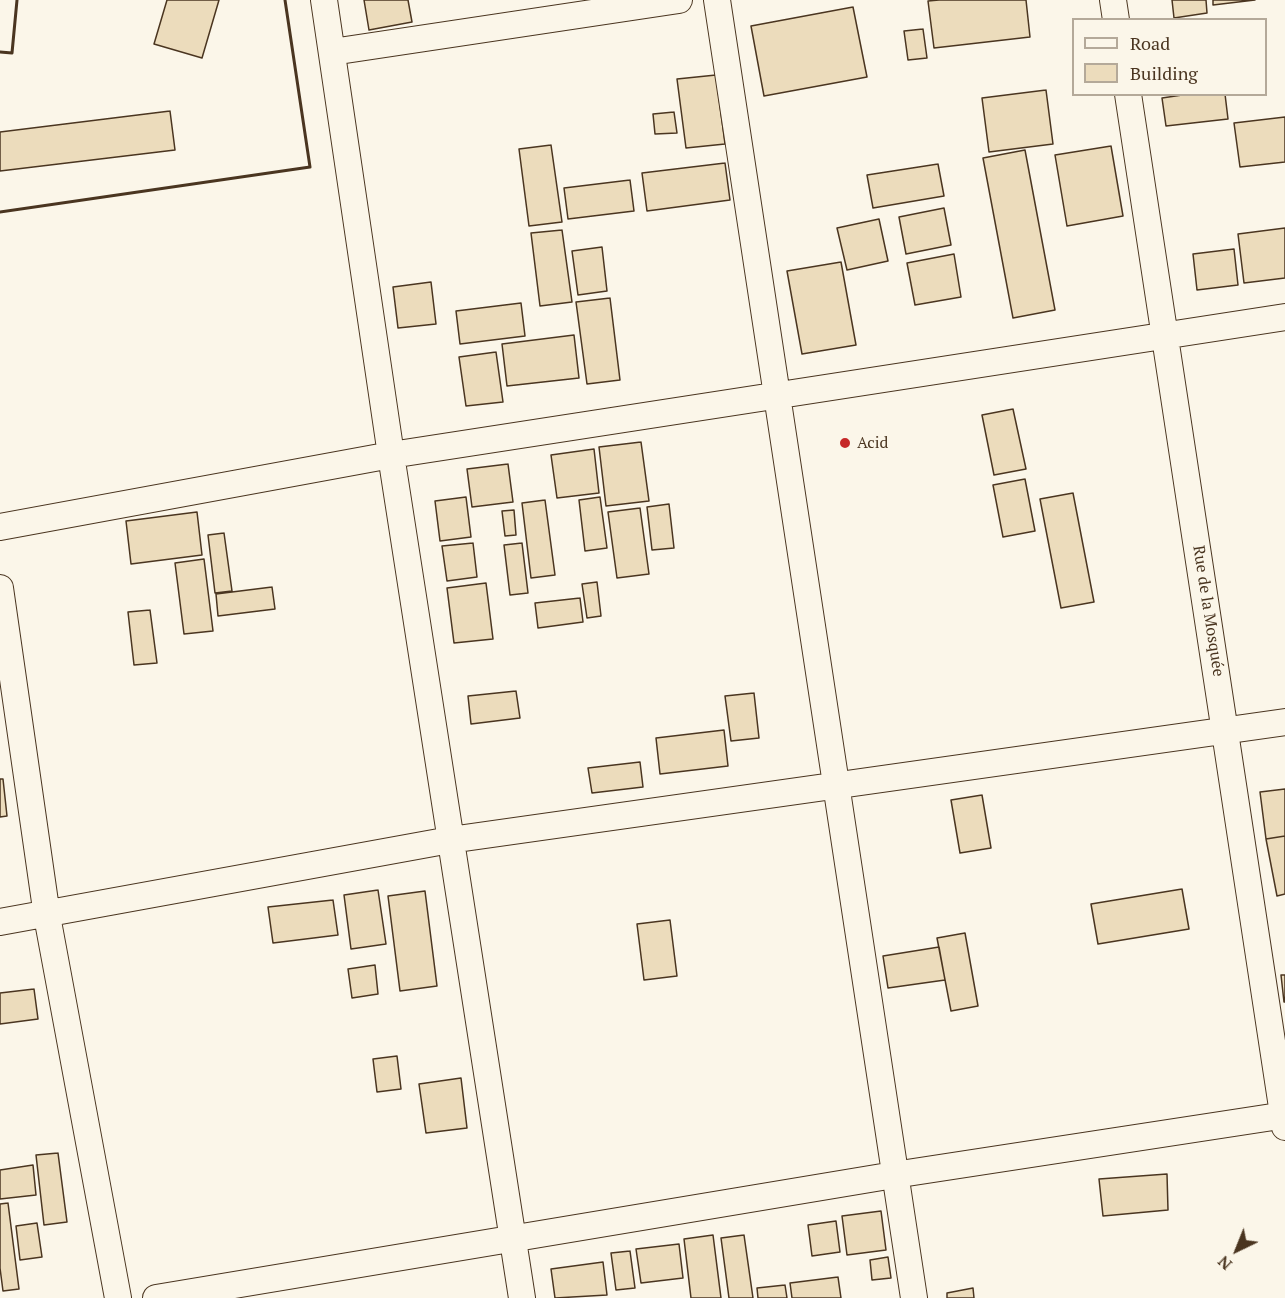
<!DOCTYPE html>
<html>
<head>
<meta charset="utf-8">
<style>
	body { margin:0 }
	#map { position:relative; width:1285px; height:1298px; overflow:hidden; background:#fbf6e9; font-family:"PT Serif",serif }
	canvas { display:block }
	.legend { position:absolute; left:1072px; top:18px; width:195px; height:78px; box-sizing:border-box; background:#fbf6e9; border:2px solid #b4a999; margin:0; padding:8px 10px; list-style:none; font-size:18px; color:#4a3520 }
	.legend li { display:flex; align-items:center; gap:12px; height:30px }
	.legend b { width:30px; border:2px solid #b4a999 }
	.north { position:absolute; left:1207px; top:1220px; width:60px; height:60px; -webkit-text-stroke:4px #fbf6e9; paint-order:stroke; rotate:223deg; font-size:16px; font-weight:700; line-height:24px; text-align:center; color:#4a3520 }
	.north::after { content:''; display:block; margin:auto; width:21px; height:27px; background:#4a3520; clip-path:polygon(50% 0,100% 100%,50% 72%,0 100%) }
</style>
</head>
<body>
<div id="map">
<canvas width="1285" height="1298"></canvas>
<ul class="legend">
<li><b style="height:8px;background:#fbf6e9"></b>Road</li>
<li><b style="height:16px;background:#ecdcbc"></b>Building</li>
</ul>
<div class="north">N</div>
</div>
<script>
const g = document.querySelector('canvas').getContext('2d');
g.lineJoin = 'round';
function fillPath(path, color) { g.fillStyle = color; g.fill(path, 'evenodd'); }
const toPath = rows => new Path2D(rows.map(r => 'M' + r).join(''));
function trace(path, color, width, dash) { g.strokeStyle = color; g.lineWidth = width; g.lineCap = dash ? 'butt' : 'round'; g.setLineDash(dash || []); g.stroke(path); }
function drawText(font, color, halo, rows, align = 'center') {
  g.font = font + ' "PT Serif",serif'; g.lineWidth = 4.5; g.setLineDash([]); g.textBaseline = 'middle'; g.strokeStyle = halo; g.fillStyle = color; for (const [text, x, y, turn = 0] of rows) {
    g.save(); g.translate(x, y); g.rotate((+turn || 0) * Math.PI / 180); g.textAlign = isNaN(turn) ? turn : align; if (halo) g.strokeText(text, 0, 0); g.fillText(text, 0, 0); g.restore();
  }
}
const building = toPath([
	[167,0,219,0,202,58,154,44,167,0],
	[364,0,408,0,412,22,369,30,364,0],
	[939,0,1026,0,1030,37,934,48,928,1,939,0],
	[1172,0,1206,0,1207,13,1174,18,1172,0],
	[1213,0,1255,0,1213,5,1213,0],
	[853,7,867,77,764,96,751,26,853,7],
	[923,29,927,58,908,60,904,31,923,29],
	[716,75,725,144,686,148,677,79,716,75],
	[1046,90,1053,144,989,152,982,98,1046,90],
	[1189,94,1225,94,1228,119,1166,126,1162,98,1189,94],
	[170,111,175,150,0,171,0,132,170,111],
	[674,112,677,133,655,134,653,114,674,112],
	[1285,117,1285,162,1240,167,1234,123,1285,117],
	[551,145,562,222,529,226,519,149,551,145],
	[1111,146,1123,216,1067,226,1055,155,1111,146],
	[1025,150,1055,310,1013,318,983,158,1025,150],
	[725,163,730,200,647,211,642,173,725,163],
	[938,164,944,196,873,208,867,175,938,164],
	[630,180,634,211,568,219,564,188,630,180],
	[944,208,951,245,906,254,899,217,944,208],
	[879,219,888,261,847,270,837,228,879,219],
	[1285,228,1285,278,1244,283,1238,234,1285,228],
	[562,230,572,302,540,306,531,233,562,230],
	[602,247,607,291,578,295,572,251,602,247],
	[1234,249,1238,285,1197,290,1193,254,1234,249],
	[954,254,961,297,915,305,907,263,954,254],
	[841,262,856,345,802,354,787,271,841,262],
	[431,282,436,324,398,328,393,287,431,282],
	[610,298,620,380,587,384,576,302,610,298],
	[521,303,525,336,460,344,456,311,521,303],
	[574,335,579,378,507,386,502,344,574,335],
	[496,352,503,402,466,406,459,357,496,352],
	[1013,409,1026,469,994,475,982,415,1013,409],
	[641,442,649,501,606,506,599,447,641,442],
	[594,449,599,493,557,498,551,455,594,449],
	[508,464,513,502,472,507,467,469,508,464],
	[1025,479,1035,531,1003,537,993,485,1025,479],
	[1073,493,1094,602,1061,608,1040,499,1073,493],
	[466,497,471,537,440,541,435,501,466,497],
	[600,497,607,548,585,551,579,500,600,497],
	[545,500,555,575,531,578,522,503,545,500],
	[669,504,674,548,652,550,647,507,669,504],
	[640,508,649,574,617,578,608,512,640,508],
	[514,510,516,535,505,536,502,511,514,510],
	[197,512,202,555,131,564,126,521,197,512],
	[224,533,232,591,215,593,208,535,224,533],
	[473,543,477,577,447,581,442,546,473,543],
	[522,543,528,593,510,595,504,545,522,543],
	[204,559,213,631,184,634,175,563,204,559],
	[597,582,601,616,587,618,582,584,597,582],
	[486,583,493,639,454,643,447,588,486,583],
	[272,587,275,609,218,616,216,594,272,587],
	[580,598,583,622,538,628,535,603,580,598],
	[150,610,157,663,134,665,128,612,150,610],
	[516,691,520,718,471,724,468,696,516,691],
	[754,693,759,738,731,741,725,696,754,693],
	[724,730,728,766,660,774,656,738,724,730],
	[640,762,643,787,592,793,588,768,640,762],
	[0,779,3,779,7,816,0,817,0,779],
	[1285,789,1285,836,1266,839,1260,792,1285,789],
	[982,795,991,848,960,853,951,800,982,795],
	[1285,836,1285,894,1277,896,1266,839,1285,836],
	[1182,889,1189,929,1098,944,1091,904,1182,889],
	[378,890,386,944,351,949,344,895,378,890],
	[425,891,437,986,400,991,388,896,425,891],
	[333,900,338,935,273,943,268,907,333,900],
	[670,920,677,976,644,980,637,924,670,920],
	[965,933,978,1006,951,1011,937,938,965,933],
	[939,947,945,980,888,988,883,956,939,947],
	[375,965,378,994,352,998,348,969,375,965],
	[1281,975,1285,975,1285,1002,1284,1002,1281,975],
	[34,989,38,1019,0,1024,0,993,34,989],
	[397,1056,401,1089,377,1092,373,1059,397,1056],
	[461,1078,467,1128,426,1133,419,1084,461,1078],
	[58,1153,67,1222,44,1225,36,1155,58,1153],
	[33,1165,36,1195,0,1199,0,1170,33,1165],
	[1167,1174,1168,1210,1103,1216,1099,1179,1167,1174],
	[8,1203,19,1289,3,1291,0,1268,0,1204,8,1203],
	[881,1211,886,1250,847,1255,842,1216,881,1211],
	[836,1221,840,1252,812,1256,808,1225,836,1221],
	[37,1223,42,1257,20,1260,16,1226,37,1223],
	[713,1235,721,1298,691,1298,684,1239,713,1235],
	[744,1235,753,1298,729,1298,721,1238,744,1235],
	[679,1244,683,1278,641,1283,636,1249,679,1244],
	[630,1251,635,1288,616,1290,611,1253,630,1251],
	[888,1257,891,1278,872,1280,870,1260,888,1257],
	[603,1262,607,1295,555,1298,551,1269,603,1262],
	[838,1277,841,1298,792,1298,790,1283,838,1277],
	[785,1285,787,1298,758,1298,757,1288,785,1285],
	[973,1288,974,1298,947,1298,947,1293,973,1288]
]);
fillPath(building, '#ecdcbc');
trace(building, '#4a3520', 1.5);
const street = toPath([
	[324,0,391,455,522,1298],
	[717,0,914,1298],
	[1113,0,1116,20],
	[332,52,679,0],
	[1128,94,1285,1127],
	[0,527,391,455,1285,317],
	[0,588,47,916,118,1298],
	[0,922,450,840,1285,722],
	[156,1298,894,1175,1285,1115]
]);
trace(street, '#4a3520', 28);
trace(street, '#fbf6e9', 26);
trace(toPath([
	[0,52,12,53,17,0],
	[0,212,310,167,285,0]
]), '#4a3520', 3);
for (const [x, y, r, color] of [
	[845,443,6,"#c62828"]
]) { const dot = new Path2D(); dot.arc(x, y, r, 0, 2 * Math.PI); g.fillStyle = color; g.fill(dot); trace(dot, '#fbf6e9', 2); }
drawText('16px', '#4a3520', '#fbf6e9', [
	["Acid",857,443]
], 'left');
drawText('16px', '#4a3520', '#fbf6e9', [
	["Rue de la Mosquée",1208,611,81]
]);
</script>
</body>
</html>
